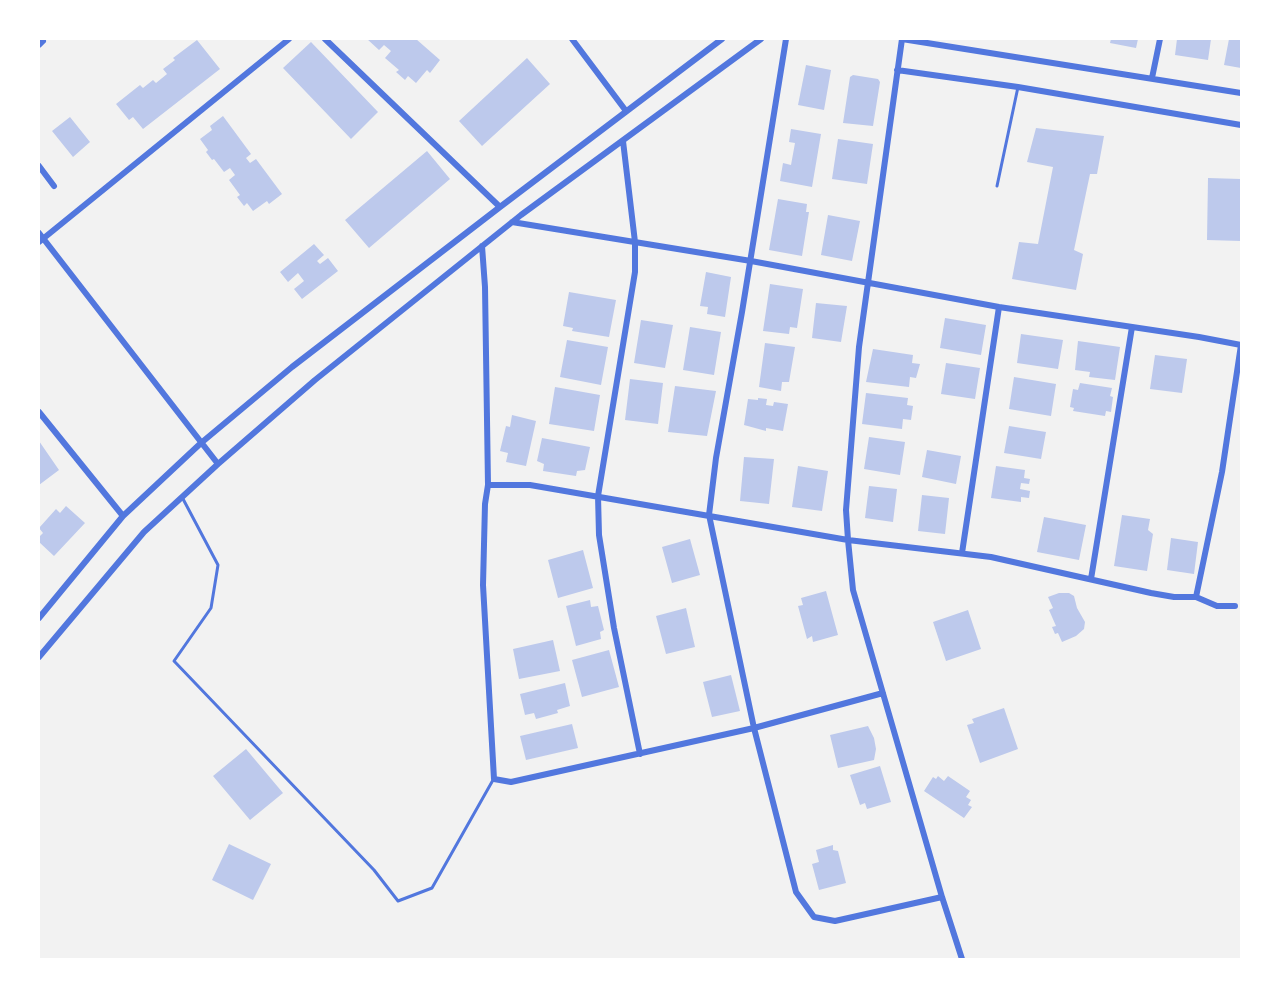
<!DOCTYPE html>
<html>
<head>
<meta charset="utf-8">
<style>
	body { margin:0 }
	#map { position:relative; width:1280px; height:998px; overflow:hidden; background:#f2f2f2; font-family:Inter,sans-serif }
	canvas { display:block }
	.frame { position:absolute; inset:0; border:40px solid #fff; pointer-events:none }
</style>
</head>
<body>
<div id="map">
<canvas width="1280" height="998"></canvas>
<div class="frame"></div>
</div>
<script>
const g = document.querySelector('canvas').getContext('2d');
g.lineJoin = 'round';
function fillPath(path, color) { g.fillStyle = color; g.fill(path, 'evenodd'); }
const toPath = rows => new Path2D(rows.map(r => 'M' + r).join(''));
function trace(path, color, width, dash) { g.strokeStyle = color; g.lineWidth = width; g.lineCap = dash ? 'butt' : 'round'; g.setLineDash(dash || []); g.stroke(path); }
fillPath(toPath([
	[367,39,416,39,440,60,430,73,427,70,416,83,408,76,405,80,396,72,399,70,385,58,391,51,384,45,379,50],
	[1111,39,1138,39,1136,48,1110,43],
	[1177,39,1211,39,1208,60,1175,55],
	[1229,39,1241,39,1241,68,1224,65],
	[197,40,220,69,143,129,133,117,129,120,116,104,140,85,143,88,153,80,156,83,167,74,163,69,175,60,173,58],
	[311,42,378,112,351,139,283,68],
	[527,58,550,84,482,146,459,121],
	[806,65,831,70,824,110,798,105],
	[853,75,878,79,880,82,873,126,843,123,850,77],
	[223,116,251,154,246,158,250,163,256,159,282,194,269,204,267,201,253,211,247,203,244,206,237,197,240,195,229,180,235,175,230,168,224,172,214,159,212,160,206,152,208,150,200,139,212,130,210,126],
	[70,117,90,142,73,157,52,131],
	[1036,128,1104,136,1097,174,1090,174,1074,250,1083,254,1076,290,1012,279,1019,242,1038,244,1053,167,1027,162],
	[791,129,821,134,812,187,780,181,783,163,791,165,795,143,789,142],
	[838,139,873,144,867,184,832,179],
	[427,151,450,179,369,248,345,220],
	[1208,178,1241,179,1241,241,1207,240],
	[778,199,807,204,806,212,809,212,802,256,769,250],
	[828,215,860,221,852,261,821,255],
	[314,244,324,255,317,261,320,264,328,258,338,271,302,299,294,289,304,281,298,273,288,282,280,272],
	[706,272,731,277,725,317,707,314,708,307,700,306],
	[770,284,803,289,797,328,790,327,789,334,763,331],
	[569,292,616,300,609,337,572,331,573,328,563,326],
	[816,303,847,306,841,342,812,338],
	[945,318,986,325,981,355,940,348],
	[641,320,673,325,665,368,634,363],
	[690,327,721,332,714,375,683,370],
	[1021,334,1063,340,1058,369,1017,363],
	[567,340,608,347,601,385,560,377],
	[1078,341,1120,347,1115,380,1089,377,1090,372,1075,370],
	[765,343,795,347,789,382,782,382,781,391,759,387],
	[873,349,913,355,912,363,920,364,916,378,910,377,909,387,866,382],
	[1155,355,1187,359,1182,393,1150,389],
	[946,363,980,368,975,399,941,394],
	[1014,377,1056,384,1051,416,1009,409],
	[630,379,663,383,658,424,625,420],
	[1080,383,1112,388,1110,396,1113,397,1111,412,1106,411,1105,416,1073,411,1074,408,1070,407,1073,389,1078,390],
	[675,386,716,391,707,436,668,432],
	[555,387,600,395,594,431,549,424],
	[866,393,908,398,907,405,913,406,911,420,903,419,902,429,862,424],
	[758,398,767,399,766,405,773,406,774,402,788,404,783,431,766,428,766,431,744,425,748,399,758,400],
	[512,415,536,421,526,466,506,462,508,453,500,451,506,426,510,427],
	[1009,426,1046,432,1041,459,1004,453],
	[869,437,905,442,900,475,864,469],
	[542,438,590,447,585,470,577,471,576,476,543,471,544,464,537,461],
	[39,441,59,470,39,485],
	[927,450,961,456,956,484,922,477],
	[744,457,774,459,769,504,740,501],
	[798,466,828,471,822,511,792,507],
	[996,466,1025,470,1024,478,1030,479,1029,484,1021,483,1020,489,1030,491,1029,498,1021,497,1021,502,991,498],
	[869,486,897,489,893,522,865,518],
	[922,495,949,498,945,534,918,531],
	[66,506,85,523,54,556,39,542,39,537,43,533,39,528,56,509,60,513],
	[1122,515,1150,519,1148,530,1153,534,1147,571,1114,566],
	[1044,517,1086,525,1079,560,1037,552],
	[1171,538,1198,542,1194,574,1167,570],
	[690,539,700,575,672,583,662,547],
	[583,550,593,588,558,598,548,560],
	[826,591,838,635,813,642,812,636,807,639,798,606,803,605,801,598],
	[1059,593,1069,593,1074,596,1077,608,1085,622,1084,629,1076,636,1062,642,1058,633,1055,634,1052,627,1056,626,1049,610,1053,608,1048,597],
	[590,600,591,607,598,606,604,630,600,632,601,639,576,646,566,606],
	[686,608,695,647,666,654,656,616],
	[968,610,981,649,946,661,933,622],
	[553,640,560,671,519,679,513,649],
	[609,650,619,687,582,697,572,660],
	[731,675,740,711,712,717,703,682],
	[565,683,570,706,557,710,558,713,536,719,534,713,525,715,520,694],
	[1004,708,1018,749,980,763,967,725,974,723,972,719],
	[572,724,578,748,526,760,520,736],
	[868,726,874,738,876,749,874,760,838,768,830,735],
	[246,749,283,793,250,820,213,776],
	[880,766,891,802,867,809,865,803,860,805,850,775],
	[938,776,944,781,948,776,970,791,966,797,971,800,968,805,972,807,964,818,924,791,933,777,936,779],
	[229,844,271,864,253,900,212,880],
	[833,845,833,850,838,851,846,883,819,890,812,864,819,862,816,850]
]), '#bdc9ec');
trace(toPath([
	[997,186,1018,87],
	[182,497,218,565,211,608,174,661,374,870,398,901,432,888,493,780]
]), '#5277de', 3);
trace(toPath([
	[325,39,500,207],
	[572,39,626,111],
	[786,39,742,312,716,458,709,515,754,728,796,892,814,917,835,921,942,897],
	[902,39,859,347,846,510,848,540,853,590,942,897,962,959],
	[902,39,1241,93],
	[39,45,43,41],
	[897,70,1018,87,1241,125],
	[1152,78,1160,39],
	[623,141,635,242,635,272,598,496,599,535,614,628,640,754],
	[39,166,54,186],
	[512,222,751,261,999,307,1199,337,1241,345],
	[39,233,218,464],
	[39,242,289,39],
	[482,246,485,287,488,485,485,504,483,585,494,779,511,782,754,728,883,693],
	[39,412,123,516],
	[488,485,530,485,848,540,991,557,1151,593,1174,597,1196,597,1217,606,1235,606],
	[962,553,999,307],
	[1091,579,1132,327],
	[1196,597,1222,472,1241,345],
	[39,618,123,516,201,443,292,367,500,207,722,39],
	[39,657,144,532,218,464,315,380,521,215,761,39]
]), '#5277de', 6);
</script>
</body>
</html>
